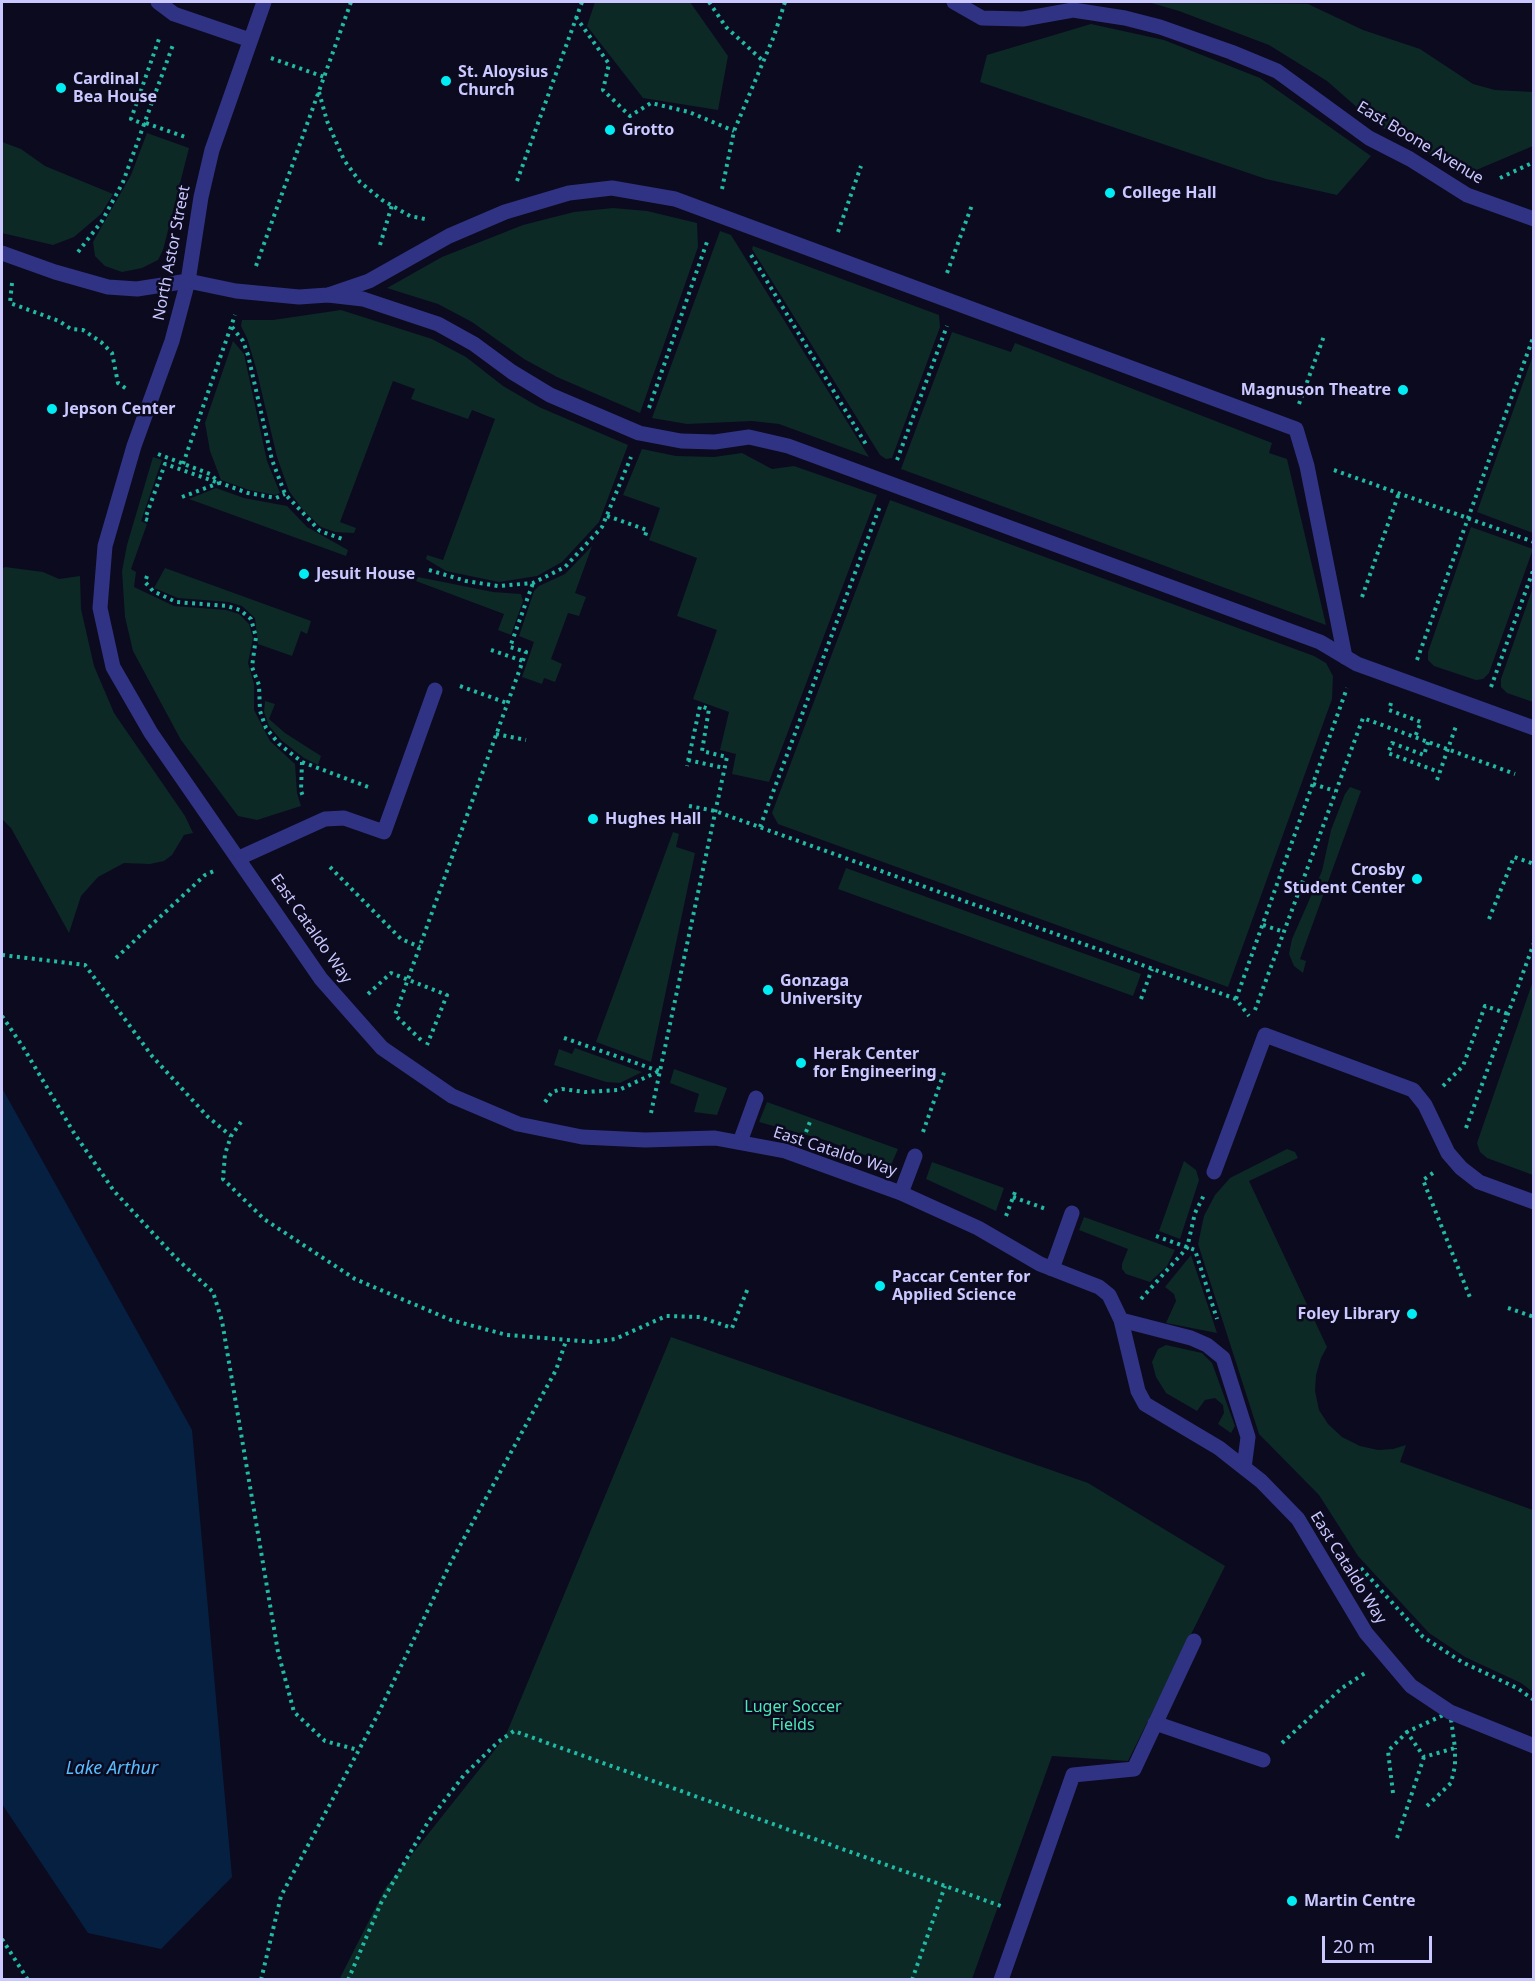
<!DOCTYPE html>
<html>
<head>
<meta charset="utf-8">
<style>
	body { margin:0 }
	#map { position:relative; width:1535px; height:1981px; overflow:hidden; background:#0c0a1f; font-family:"Noto Sans",sans-serif }
	canvas { display:block }
	.frame { position:absolute; inset:0; border:3px solid #cac8ff; pointer-events:none }
	.scale { position:absolute; left:1322px; top:1936px; width:110px; height:27px; box-sizing:border-box; border:3px solid #cac8ff; border-top:0; padding-left:8px; font-size:18px; line-height:21px; white-space:nowrap; color:#cac8ff; -webkit-text-stroke:4px #0c0a1f; paint-order:stroke }
</style>
</head>
<body>
<div id="map">
<canvas width="1535" height="1981"></canvas>
<div class="frame"></div>
<div class="scale">20 m</div>
</div>
<script>
const g = document.querySelector('canvas').getContext('2d');
g.lineJoin = 'round';
function fillPath(path, color) { g.fillStyle = color; g.fill(path, 'evenodd'); }
const toPath = rows => new Path2D(rows.map(r => 'M' + r).join(''));
function trace(path, color, width, dash) { g.strokeStyle = color; g.lineWidth = width; g.lineCap = dash ? 'butt' : 'round'; g.setLineDash(dash || []); g.stroke(path); }
function drawText(font, color, halo, rows, align = 'center') {
  g.font = font + ' "Noto Sans",sans-serif'; g.lineWidth = 5; g.setLineDash([]); g.textBaseline = 'middle'; g.strokeStyle = halo; g.fillStyle = color; for (const [text, x, y, turn = 0] of rows) {
    g.save(); g.translate(x, y); g.rotate((+turn || 0) * Math.PI / 180); g.textAlign = isNaN(turn) ? turn : align; if (halo) g.strokeText(text, 0, 0); g.fillText(text, 0, 0); g.restore();
  }
}
fillPath(toPath([
	[595,2,690,2,728,56,718,110,643,98,587,26],
	[1148,2,1308,4,1363,30,1420,49,1473,84,1495,90,1533,92,1533,146,1474,171,1445,164,1376,124,1327,81,1269,45,1179,11],
	[1091,24,1164,40,1260,78,1371,156,1337,195,1266,179,980,82,987,55],
	[147,133,189,148,163,250,158,260,142,268,122,272,105,266,95,256,93,242,131,175],
	[2,142,21,149,45,166,113,194,101,214,74,237,53,245,2,233],
	[613,208,647,211,697,223,698,247,640,413,557,377,524,359,472,322,438,304,387,288,442,257,523,225,574,212],
	[720,231,731,235,869,457,779,424,752,421,687,424,652,418],
	[753,246,939,315,940,327,892,458,886,459,880,455,752,249],
	[341,310,432,339,466,357,503,386,539,407,628,445,599,522,562,562,537,576,499,582,446,571,426,559,427,555,443,560,495,419,472,410,468,419,411,399,415,389,393,381,340,522,356,528,354,533,335,532,321,527,303,510,289,491,277,457,256,368,247,338,241,326,242,320,273,320],
	[952,332,1011,352,1015,343,1272,443,1269,453,1287,459,1326,625,901,469],
	[233,341,244,354,267,461,280,493,275,495,249,490,221,480,210,451,205,423],
	[1533,355,1533,533,1477,512],
	[642,449,676,456,714,457,742,453,772,469,794,466,877,495,769,782,732,774,736,754,720,750,729,712,693,699,717,630,677,616,697,558,649,540,660,508,623,495],
	[153,457,162,460,141,521,147,524,131,569,136,572,134,587,174,606,226,610,239,614,249,624,253,638,248,663,254,684,254,710,270,741,295,764,297,793,301,806,257,820,238,816,181,740,133,651,125,617,122,571,127,545],
	[216,488,244,498,287,506,307,527,348,550,346,556,189,499],
	[890,500,1314,656,1326,663,1333,676,1332,699,1228,987,778,824,772,813],
	[1471,527,1533,549,1489,673,1483,679,1476,680,1434,666,1428,660,1428,652],
	[592,546,575,593,586,597,579,616,568,613,551,659,562,664,555,682,544,678,542,684,522,677,534,642,519,636,534,591,539,586,565,574],
	[5,567,43,572,59,579,80,576,81,609,94,666,114,713,185,816,193,833,184,835,172,855,164,861,150,864,124,863,98,877,81,896,69,933,11,828,2,819,2,569],
	[165,568,311,621,307,634,301,631,292,656,258,644,255,618,242,606,229,602,178,598,154,588],
	[418,577,493,592,521,594,523,601,511,635,498,630,504,614,416,581],
	[1533,587,1533,702,1507,693,1501,687,1501,679],
	[265,701,275,704,269,719,285,733,321,756,318,765,304,758,281,740,269,726,264,712],
	[1350,787,1361,791,1300,959,1306,961,1303,973,1294,966,1289,954,1292,939,1322,871,1331,830,1345,794],
	[673,832,679,834,676,847,695,853,651,1062,596,1042],
	[846,868,1141,974,1133,996,838,889],
	[1533,981,1534,1175,1533,1175,1487,1158,1480,1152,1477,1143],
	[575,1048,642,1072,620,1083,606,1082,554,1065,559,1049,572,1054],
	[674,1069,727,1088,717,1115,694,1112,699,1094,670,1083],
	[767,1102,898,1149,891,1165,825,1140,759,1122],
	[1287,1149,1295,1152,1298,1158,1249,1181,1327,1347,1321,1358,1316,1375,1315,1391,1319,1410,1328,1424,1342,1437,1360,1446,1378,1450,1393,1449,1406,1445,1400,1462,1533,1510,1533,1692,1521,1683,1465,1657,1429,1633,1358,1556,1319,1495,1259,1434,1198,1244,1204,1216,1215,1195,1230,1178],
	[1184,1161,1196,1170,1199,1180,1180,1239,1159,1231],
	[932,1162,1004,1188,996,1211,926,1179],
	[1084,1217,1154,1242,1175,1250,1167,1266,1150,1282,1126,1274,1122,1269,1122,1264,1128,1249,1079,1230],
	[1191,1255,1217,1333,1166,1323,1176,1301,1174,1294,1165,1287],
	[671,1337,1088,1483,1225,1566,1128,1761,1052,1756,972,1979,339,1980,386,1887,505,1737],
	[1166,1345,1202,1353,1212,1363,1235,1426,1231,1433,1218,1424,1224,1413,1223,1405,1215,1398,1205,1400,1197,1411,1166,1393,1156,1377,1152,1362,1158,1349]
]), '#0c2926');
fillPath(toPath([
	[2,1088,192,1430,232,1877,161,1949,88,1933,2,1804]
]), '#062042');
trace(toPath([
	[709,2,726,27,762,60],
	[576,17,609,64,603,90,630,116,651,103,689,112,734,131],
	[271,58,324,77],
	[319,92,327,121,344,160,360,182,382,200,410,216,425,219],
	[146,123,188,138],
	[146,125,131,119,160,36],
	[1500,178,1534,162],
	[517,181,582,2],
	[722,189,734,131,774,36,785,2],
	[838,232,861,166],
	[380,245,392,205],
	[78,252,102,221,123,182,174,42],
	[751,255,867,446],
	[256,266,351,2],
	[947,273,972,205],
	[12,283,10,303,59,321,71,329,83,330,101,342,112,353,118,383,128,390],
	[232,327,243,341,248,355,272,460,285,494,320,531,345,540],
	[1299,404,1324,336],
	[649,408,708,239],
	[158,454,210,474,220,483,248,493,276,498,285,494],
	[897,460,947,326],
	[183,464,235,315],
	[1334,470,1534,542],
	[182,497,219,483],
	[607,516,647,530,644,539],
	[148,520,145,519,165,464,216,482],
	[429,570,466,581,498,586,533,583,565,567,602,527,631,457],
	[147,576,145,582,153,591,176,602,227,606,240,610,251,619,256,637,252,667,259,685,260,711,266,728,279,744,302,762,301,791,304,799],
	[1362,597,1399,493],
	[491,650,523,661],
	[1417,660,1534,335],
	[460,686,507,703],
	[1491,687,1534,568],
	[1391,703,1389,710,1421,722,1415,737],
	[496,734,526,740],
	[1428,742,1424,755,1392,743,1388,753,1439,772],
	[688,760,724,768],
	[302,762,371,788],
	[1437,780,1456,726],
	[1313,784,1335,791],
	[689,806,715,811,1236,999,1249,1016],
	[760,827,880,506],
	[330,867,401,939,420,947],
	[1489,919,1514,857,1534,864],
	[1263,925,1284,932],
	[2,955,85,965,152,1056,208,1117,231,1136],
	[116,958,205,875,214,871],
	[368,994,391,973,447,995,427,1045],
	[1141,999,1152,969],
	[1236,999,1347,688],
	[1255,1010,1363,718,1515,774],
	[2,1016,23,1047,74,1133,114,1191,176,1258,213,1292,222,1321,278,1652,294,1712,325,1741,358,1750],
	[564,1038,659,1071],
	[421,1040,395,1015,526,652,510,647,533,583],
	[1443,1086,1463,1066,1485,1006,1508,1014],
	[545,1102,552,1092,562,1089,585,1092,619,1090,659,1071],
	[651,1113,727,757,702,751,709,709,700,706,687,766],
	[241,1122,231,1136,225,1154,223,1179,264,1219,355,1279,451,1320,507,1335,593,1342,615,1339,666,1316,700,1317,732,1328,748,1288],
	[1466,1128,1534,943],
	[806,1132,811,1119],
	[923,1132,945,1070],
	[1433,1173,1423,1180,1471,1300],
	[1013,1197,1046,1209],
	[1006,1216,1015,1192],
	[1156,1236,1195,1250,1217,1319],
	[1141,1299,1187,1248,1195,1213,1204,1195],
	[1508,1308,1534,1317],
	[1361,1568,1423,1637,1462,1662,1517,1688,1534,1700],
	[1450,1712,1455,1748,1424,1757,1407,1732,1450,1712],
	[1282,1743,1342,1688,1365,1673],
	[1393,1793,1388,1751,1407,1732],
	[1427,1806,1451,1783,1455,1766,1455,1748],
	[1397,1838,1424,1757],
	[2,1939,28,1980],
	[261,1980,281,1896,377,1716,451,1562,556,1370,566,1341],
	[348,1980,381,1903,428,1822,464,1775,498,1742,514,1731,1001,1906],
	[912,1980,945,1886]
]), '#20baa5', 4, [3, 4.5]);
trace(toPath([
	[158,2,174,14,250,40],
	[264,2,212,150,201,197,188,281,172,341,134,446,105,546,100,608,113,667,151,733,321,979,382,1048,452,1096,518,1124,582,1137,645,1140,715,1138,785,1151,901,1193,978,1228,1040,1264,1099,1287,1109,1295,1121,1320,1138,1391,1145,1404,1219,1448,1261,1481,1298,1519,1366,1633,1411,1686,1450,1712,1534,1746],
	[188,281,236,291,299,297,328,295,369,281,449,236,505,212,569,193,612,188,675,199,1296,429,1307,466,1345,657],
	[239,858,325,819,344,818,384,832,435,690],
	[740,1142,756,1098],
	[901,1193,915,1156],
	[1052,1269,1072,1213],
	[1121,1320,1191,1338,1207,1345,1223,1358,1248,1437,1244,1468],
	[1155,1723,1263,1760],
	[1001,1980,1073,1775,1134,1769,1194,1641]
]), '#303383', 15);
trace(toPath([
	[954,2,982,18,1023,19,1073,10,1125,18,1160,27,1231,52,1277,71,1369,138,1410,159,1467,195,1534,219],
	[2,253,55,272,108,287,137,289,188,281],
	[328,295,363,299,438,324,474,344,512,372,550,395,639,433,681,441,715,442,749,437,788,446,1320,642,1357,664,1534,728],
	[1214,1172,1265,1035,1413,1090,1425,1105,1448,1153,1461,1168,1479,1182,1534,1202]
]), '#303383', 15);
for (const [x, y, r, color] of [
	[446,81,6,"#00edf3"],
	[61,88,6,"#00edf3"],
	[610,130,6,"#00edf3"],
	[1110,193,6,"#00edf3"],
	[1403,390,6,"#00edf3"],
	[52,409,6,"#00edf3"],
	[304,574,6,"#00edf3"],
	[593,819,6,"#00edf3"],
	[1417,879,6,"#00edf3"],
	[768,990,6,"#00edf3"],
	[801,1063,6,"#00edf3"],
	[880,1286,6,"#00edf3"],
	[1412,1314,6,"#00edf3"],
	[1292,1901,6,"#00edf3"]
]) { const dot = new Path2D(); dot.arc(x, y, r, 0, 2 * Math.PI); g.fillStyle = color; g.fill(dot); trace(dot, '#0c0a1f', 2); }
drawText('bold 16px', '#cac8ff', '#0c0a1f', [
	["St. Aloysius",458,72],
	["Church",458,90],
	["Cardinal",73,79],
	["Bea House",73,97],
	["Grotto",622,130],
	["College Hall",1122,193],
	["Magnuson Theatre",1391,390,"right"],
	["Jepson Center",64,409],
	["Jesuit House",316,574],
	["Hughes Hall",605,819],
	["Crosby",1405,870,"right"],
	["Student Center",1405,888,"right"],
	["Gonzaga",780,981],
	["University",780,999],
	["Herak Center",813,1054],
	["for Engineering",813,1072],
	["Paccar Center for",892,1277],
	["Applied Science",892,1295],
	["Foley Library",1400,1314,"right"],
	["Martin Centre",1304,1901]
], 'left');
drawText('16px', '#cac8ff', '#0c0a1f', [
	["East Boone Avenue",1420,143,31],
	["North Astor Street",172,253,-79],
	["East Cataldo Way",311,929,55],
	["East Cataldo Way",835,1152,18],
	["East Cataldo Way",1348,1568,58]
]);
drawText('16px', '#48ebb6', '#0c0a1f', [
	["Luger Soccer",793,1707],
	["Fields",793,1725]
]);
drawText('italic 18px', '#56bdff', '#0c0a1f', [
	["Lake Arthur",112,1769]
]);
</script>
</body>
</html>
